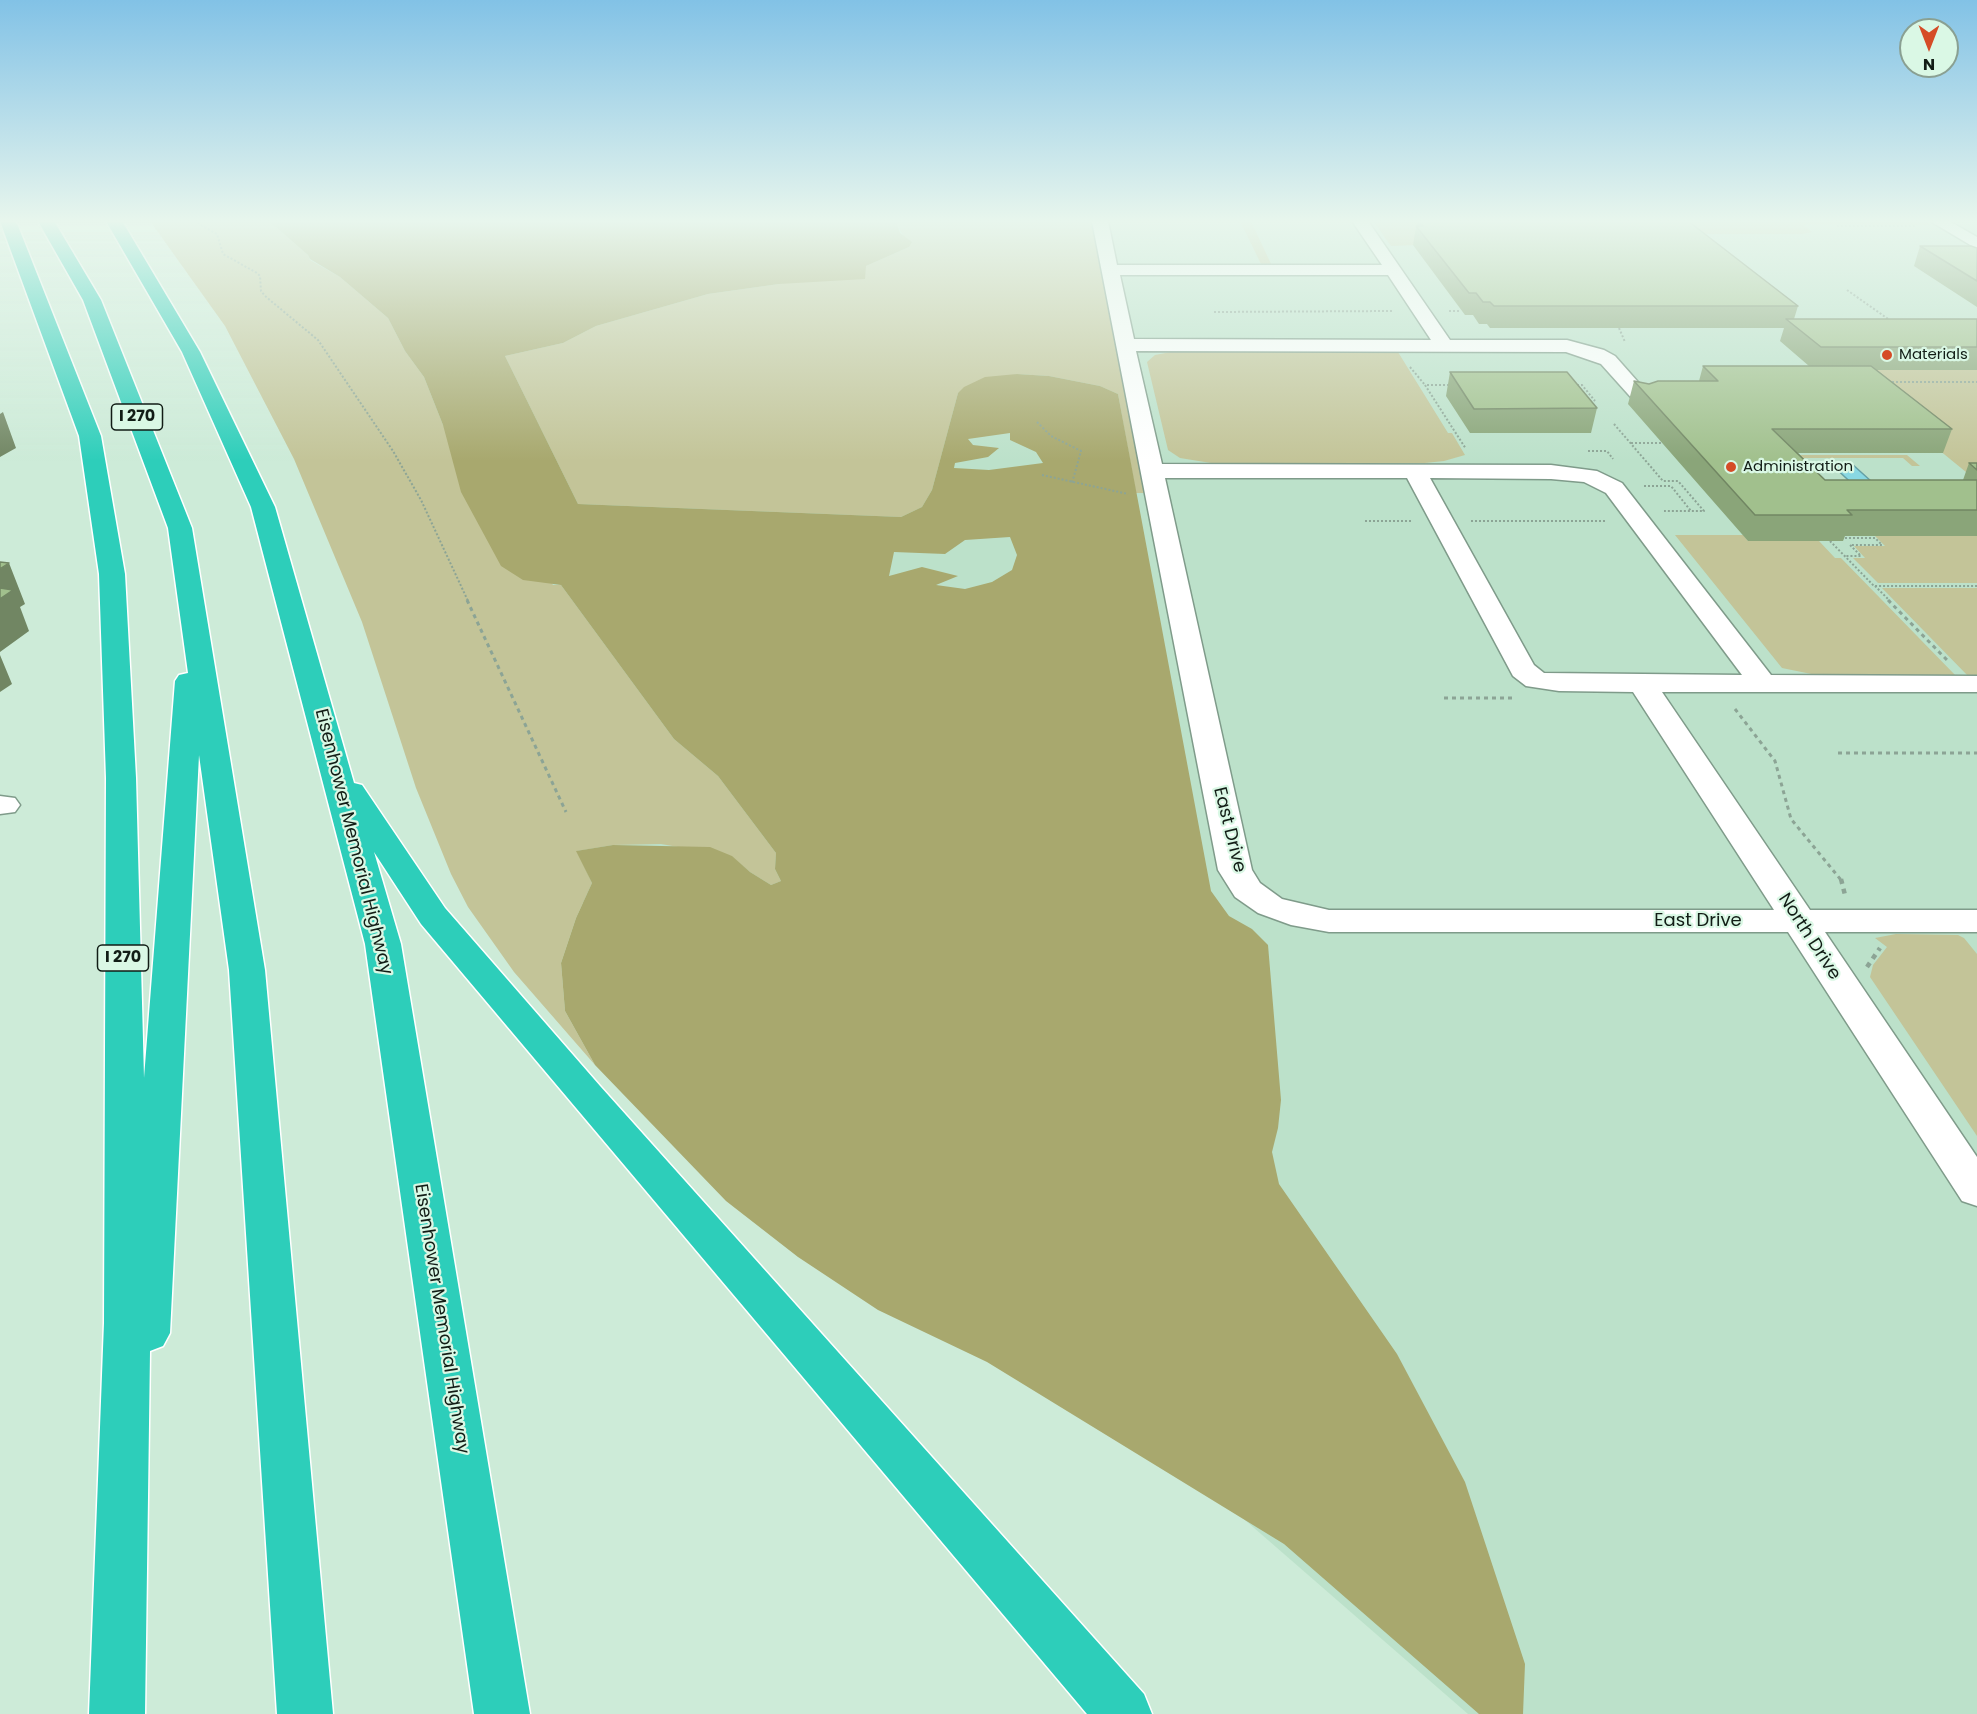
<!DOCTYPE html>
<html>
<head>
<meta charset="utf-8">
<style>
	body { margin:0 }
	#map { position:relative; width:1977px; height:1714px; overflow:hidden; background:#cdebd8; font-family:Poppins,sans-serif }
	canvas { display:block }
	.north { position:absolute; left:1899px; top:18px; width:60px; height:60px; box-sizing:border-box; background:#daf8e5; border:2px solid #8aa092; border-radius:50%; rotate:180deg; font-size:16px; font-weight:700; line-height:24px; text-align:center; color:#121d16 }
	.north::after { content:''; display:block; margin:auto; width:21px; height:27px; background:#d54c27; clip-path:polygon(50% 0,100% 100%,50% 72%,0 100%) }
</style>
</head>
<body>
<div id="map">
<canvas width="1977" height="1714"></canvas>
<div class="north">N</div>
</div>
<script>
const g = document.querySelector('canvas').getContext('2d');
g.lineJoin = 'round';
function fillPath(path, color) { g.fillStyle = color; g.fill(path, 'evenodd'); }
const toPath = rows => new Path2D(rows.map(r => 'M' + r).join(''));
function trace(path, color, width, dash) { g.strokeStyle = color; g.lineWidth = width; g.lineCap = dash ? 'butt' : 'round'; g.setLineDash(dash || []); g.stroke(path); }
function drawText(font, color, halo, rows, align = 'center') {
  g.font = font + ' Poppins,sans-serif'; g.lineWidth = 4.5; g.setLineDash([]); g.textBaseline = 'middle'; g.strokeStyle = halo; g.fillStyle = color; for (const [text, x, y, turn = 0] of rows) {
    g.save(); g.translate(x, y); g.rotate((+turn || 0) * Math.PI / 180); g.textAlign = isNaN(turn) ? turn : align; if (halo) g.strokeText(text, 0, 0); g.fillText(text, 0, 0); g.restore();
  }
}
fillPath(toPath([
	[185,221,1977,221,1977,1714,1468,1714,632,987]
]), '#bce1ca');
fillPath(toPath([
	[150,221,269,221,308,255,310,260,340,277,388,318,405,351,424,377,443,425,553,585,561,585,674,739,718,776,776,853,775,869,781,881,771,885,750,872,731,856,661,844,613,845,577,851,592,883,576,918,561,963,565,1011,595,1065,514,972,468,907,451,874,416,788,362,622,294,459,225,326],
	[903,221,1091,221,1144,493,1136,493,1118,394,1100,386,1049,376,1017,374,958,393,932,490,922,507,901,517,578,504,505,356,563,343,596,326,708,294,779,284,866,266,909,247,897,224],
	[1240,221,1251,221,1271,264,1284,265,1249,265,1261,264],
	[1373,221,1925,221,1932,225,1817,224,1803,225,1812,232,1803,234,1705,234,1391,246],
	[1176,351,1398,352,1448,433,1452,433,1465,455,1444,461,1425,463,1211,463,1180,458,1168,450,1147,362,1155,355],
	[1834,370,1977,370,1977,481,1874,397],
	[1780,455,1907,455,1920,466,1912,466,1903,458,1793,458],
	[1675,535,1743,535,1748,541,1819,541,1835,558,1841,558,1957,677,1826,677,1782,668],
	[1875,536,1977,536,1977,583,1878,583,1853,558,1865,558,1854,546,1885,546],
	[1882,588,1977,588,1977,677,1969,677],
	[1896,934,1958,935,1964,938,1977,954,1977,1136,1870,977,1873,965,1887,947,1875,938]
]), '#c3c498');
fillPath(toPath([
	[269,221,903,221,897,224,900,233,912,242,909,247,866,266,865,279,779,284,708,294,596,326,563,343,505,356,578,504,901,517,922,507,932,490,958,393,964,387,985,377,1017,374,1049,376,1100,386,1118,394,1211,891,1229,916,1252,929,1268,945,1281,1100,1278,1128,1272,1152,1279,1184,1397,1354,1465,1482,1525,1664,1523,1714,1479,1714,1284,1544,987,1362,878,1310,798,1257,726,1201,595,1065,565,1011,561,963,576,918,592,883,576,851,613,845,710,847,732,856,750,872,771,885,781,881,775,869,776,853,718,776,674,739,561,585,523,580,501,566,461,492,443,425,424,377,405,351,388,318,340,277,310,259,308,255],
	[1010,433,1010,440,1036,452,1043,463,989,470,954,468,955,463,988,457,999,448,973,445,968,439],
	[1010,537,1017,555,1012,570,992,582,965,589,936,585,958,576,922,567,889,576,894,552,945,554,965,540]
]), '#a8a86e');
const water = toPath([
	[1831,464,1852,464,1882,491,1860,491,1831,464]
]);
fillPath(water, '#89d8e2');
trace(water, '#65a0a5', 1.5);
const minor = toPath([
	[1092,221,1108,221,1117,265,1382,265,1352,221,1368,221,1450,340,1567,340,1604,350,1615,356,1653,399,1650,403,1643,405,1636,403,1601,364,1566,352,1136,351,1162,464,1551,465,1597,471,1622,483,1771,675,1977,676,1977,692,1662,692,1810,910,1977,910,1977,932,1825,932,1977,1157,1977,1206,1962,1201,1788,932,1329,932,1291,925,1258,913,1235,897,1218,870,1092,221],
	[1120,275,1388,275,1431,340,1134,339,1120,275],
	[1165,478,1407,478,1513,676,1526,686,1559,691,1633,692,1774,910,1329,910,1282,899,1260,883,1252,870,1165,478],
	[1430,478,1551,479,1584,482,1606,493,1742,675,1544,673,1534,665,1430,478],
	[1930,221,1949,221,1977,237,1977,249,1930,221],
	[0,796,15,798,20,805,15,812,0,814,0,796]
]);
const highway = toPath([
	[0,221,14,221,18,226,101,436,125,574,136,778,144,1078,175,681,179,675,188,673,168,528,83,300,38,221,54,221,101,300,192,528,265,970,333,1714,277,1714,229,970,199,755,170,1333,163,1346,150,1351,145,1714,89,1714,104,1323,106,778,99,574,79,436,0,221],
	[106,221,122,221,200,352,275,507,354,783,362,785,445,908,600,1086,1144,1694,1152,1714,1087,1714,421,924,374,852,401,944,530,1714,474,1714,365,944,251,507,182,352,106,221]
]);
trace(minor, '#7f9b8a', 3);
trace(highway, '#fff', 3);
trace(toPath([
	[194,221,217,234,223,254,257,273,260,276,261,291,265,296,318,340,393,451,421,500,468,601],
	[1837,226,1917,226],
	[1847,290,1891,321],
	[1449,311,1459,311],
	[1214,312,1393,311],
	[1619,328,1625,342],
	[1410,367,1425,385],
	[1888,382,1977,382],
	[1453,385,1425,385,1466,449],
	[1573,385,1582,385,1595,401],
	[1037,422,1051,436,1081,451,1072,483],
	[1614,424,1663,481,1678,481,1704,511,1664,511],
	[1631,443,1662,443],
	[1588,451,1607,451,1613,459],
	[1042,475,1128,494],
	[1644,486,1671,486,1691,511],
	[1365,521,1413,521],
	[1471,521,1607,521],
	[1841,538,1875,538,1882,545,1850,545,1861,556,1846,556],
	[1830,541,1874,586,1977,586],
	[1875,586,1890,601]
]), '#8ca495', 2, [2, 2]);
trace(toPath([
	[467,600,566,812],
	[1888,600,1947,660],
	[1444,698,1513,698],
	[1735,709,1775,761,1791,819,1841,880],
	[1838,753,1977,753]
]), '#8ca495', 3, [4, 4]);
trace(toPath([
	[1841,879,1845,895],
	[1867,967,1880,948]
]), '#8ca495', 4.5, [5, 5]);
fillPath(minor, '#fff');
fillPath(highway, '#2dceba');
fillPath(toPath([
	[1417,221,1688,221,1798,306,1794,319,1977,319,1977,370,1877,370,1952,429,1943,453,1798,453,1825,480,1963,480,1969,463,1977,463,1977,536,1845,536,1843,541,1748,541,1628,404,1634,381,1649,384,1699,381,1703,366,1809,366,1780,341,1784,328,1490,328,1487,324,1479,324,1473,315,1465,315,1413,245],
	[1920,246,1977,248,1977,307,1914,266],
	[1450,372,1597,408,1591,433,1470,433,1446,396]
]), '#8aa579');
fillPath(toPath([
	[3,412,16,448,0,457,0,414],
	[9,563,25,604,20,607,29,631,0,652,0,569],
	[0,655,12,684,0,692]
]), '#718663');
const building = toPath([
	[1419,221,1688,221,1798,306,1494,306,1490,302,1483,302,1476,293,1469,293,1416,226,1423,226,1419,221],
	[1920,246,1971,246,1977,248,1977,281,1920,246],
	[1786,319,1977,319,1977,347,1821,347,1786,319],
	[1703,366,1871,366,1952,429,1772,429,1825,480,1977,480,1977,510,1847,510,1852,515,1755,515,1634,381,1649,384,1658,381,1718,381,1703,366],
	[1450,372,1567,372,1597,408,1474,409,1450,372],
	[1969,463,1977,463,1977,470,1969,463],
	[0,562,9,563,0,569,0,562],
	[0,588,13,590,0,599,0,588]
]);
fillPath(building, '#a1c08d');
trace(building, '#718663', 1.5);
const sky = g.createLinearGradient(0, 0, 0, 461);
sky.addColorStop(0, '#82c2e6');
sky.addColorStop(0.48, '#e8f6ed');
sky.addColorStop(1, '#e8f6ed00');
g.fillStyle = sky;
g.fillRect(0, 0, 1977, 461);
for (const [x, y, r, color] of [
	[1887,355,6,"#d54c27"],
	[1731,467,6,"#d54c27"]
]) { const dot = new Path2D(); dot.arc(x, y, r, 0, 2 * Math.PI); g.fillStyle = color; g.fill(dot); trace(dot, '#daf8e5', 2); }
drawText('15px', '#121d16', '#daf8e5', [
	["Materials",1899,355],
	["Administration",1743,467]
], 'left');
for (const [x, y, w] of [
	[137,417,51],
	[123,958,51]
]) { const box = new Path2D(); box.roundRect(x - w / 2, y - 13, w, 26, 4.5); g.fillStyle = '#daf8e5'; g.fill(box); trace(box, '#121d16', 1.5); }
drawText('bold 16px', '#121d16', null, [
	["I 270",137,417],
	["I 270",123,958]
]);
drawText('18px', '#121d16', '#daf8e5', [
	["East Drive",1229,830,76],
	["Eisenhower Memorial Highway",353,842,76],
	["East Drive",1698,921],
	["North Drive",1809,937,57],
	["Eisenhower Memorial Highway",441,1319,81]
]);
</script>
</body>
</html>
